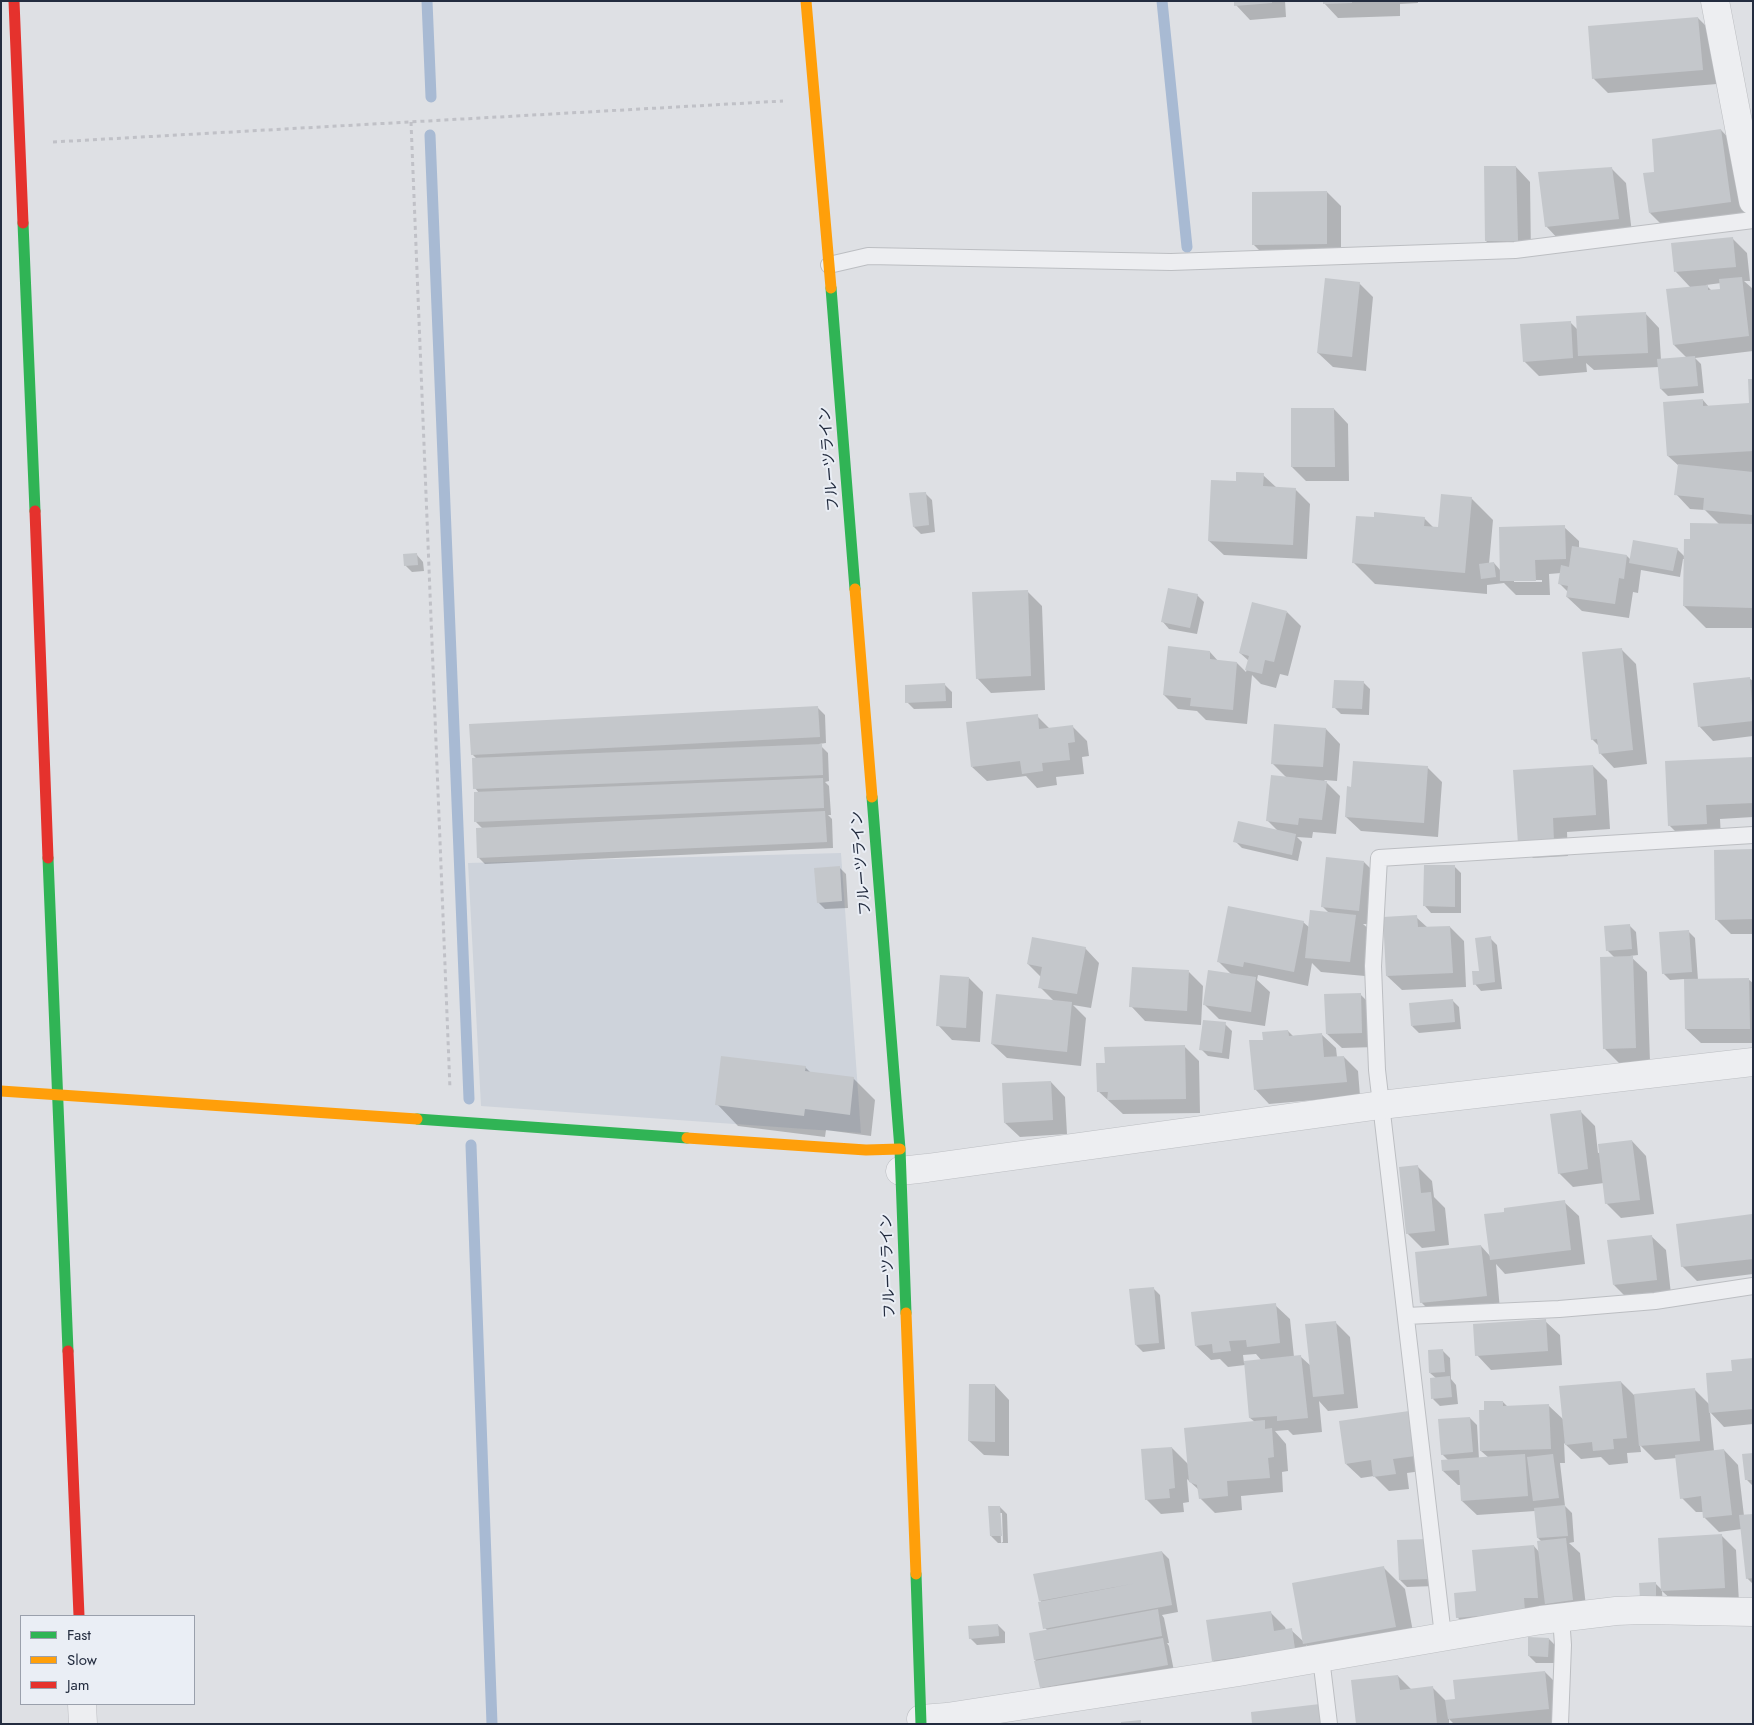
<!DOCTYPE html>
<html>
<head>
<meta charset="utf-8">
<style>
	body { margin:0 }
	#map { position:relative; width:1754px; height:1725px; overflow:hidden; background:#dee0e4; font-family:Jost,sans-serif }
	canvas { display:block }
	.frame { position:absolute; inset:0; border:2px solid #232c3f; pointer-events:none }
	.legend { position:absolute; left:20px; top:1615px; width:175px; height:90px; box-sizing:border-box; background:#eaeef5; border:1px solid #9aa0ac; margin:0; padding:6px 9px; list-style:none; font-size:15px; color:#232c3f }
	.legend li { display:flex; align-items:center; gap:10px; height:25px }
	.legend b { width:25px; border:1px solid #9aa0ac }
</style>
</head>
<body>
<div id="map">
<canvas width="1754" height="1725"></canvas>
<div class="frame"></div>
<ul class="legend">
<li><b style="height:6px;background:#30b455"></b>Fast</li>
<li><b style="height:6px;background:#ff9f0a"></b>Slow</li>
<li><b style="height:6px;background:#e5322d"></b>Jam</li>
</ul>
</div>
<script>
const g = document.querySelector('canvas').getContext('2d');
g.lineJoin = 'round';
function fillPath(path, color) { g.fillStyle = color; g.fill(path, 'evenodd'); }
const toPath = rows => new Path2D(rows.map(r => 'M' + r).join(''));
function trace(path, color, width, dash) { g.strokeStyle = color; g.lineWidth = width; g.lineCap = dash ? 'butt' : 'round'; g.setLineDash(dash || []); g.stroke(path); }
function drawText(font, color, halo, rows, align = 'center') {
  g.font = font + ' Jost,"Noto Sans JP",sans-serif'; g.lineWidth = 4; g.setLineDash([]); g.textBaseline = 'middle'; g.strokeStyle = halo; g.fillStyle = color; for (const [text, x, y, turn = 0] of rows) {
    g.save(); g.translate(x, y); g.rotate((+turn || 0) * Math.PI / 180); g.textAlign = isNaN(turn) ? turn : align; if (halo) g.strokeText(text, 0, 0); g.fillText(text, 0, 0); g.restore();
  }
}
fillPath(toPath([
	[841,853,861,1133,481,1106,468,863]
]), '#ced3db');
fillPath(toPath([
	[1235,1,1285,1,1286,17,1250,20,1236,5],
	[1324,1,1418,1,1418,3,1400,4,1400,16,1338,18,1324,3],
	[1698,18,1712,32,1717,84,1608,93,1594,79,1590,27],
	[1721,130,1735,145,1745,216,1664,227,1650,213,1655,173],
	[1516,167,1530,182,1531,255,1501,255,1486,241],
	[1612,169,1626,183,1632,233,1560,241,1546,226],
	[1327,192,1341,206,1341,258,1268,259,1253,244],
	[1733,239,1747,253,1750,281,1744,281,1753,289,1753,351,1695,358,1701,364,1704,393,1668,396,1661,389,1659,367,1594,370,1586,363,1587,372,1539,376,1524,361,1570,322,1578,330,1645,313,1659,328,1661,360,1687,358,1674,345,1691,288,1676,272,1673,245],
	[1721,283,1722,290,1712,291,1706,285],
	[1359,283,1373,297,1366,371,1333,367,1318,353],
	[1753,380,1753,628,1706,628,1684,606,1685,559,1683,559,1680,577,1641,570,1638,593,1633,592,1629,618,1582,611,1567,597,1568,592,1560,584,1561,573,1549,574,1550,595,1516,595,1504,583,1487,585,1487,594,1375,584,1354,563,1424,518,1434,528,1439,528,1471,498,1493,520,1489,564,1494,563,1501,571,1564,527,1579,541,1579,548,1627,556,1631,560,1677,549,1685,557,1691,540,1720,525,1705,510,1690,509,1676,494,1679,466,1668,456,1703,400,1709,407,1751,404],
	[1514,580,1542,580,1542,582,1514,582],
	[1334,409,1348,424,1349,481,1306,481,1292,467],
	[1263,475,1277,488,1295,489,1310,504,1307,559,1224,555,1209,541,1237,483],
	[925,493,932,500,935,532,921,534,914,527],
	[417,555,423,562,424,571,412,572,405,565],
	[1027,591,1042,606,1045,690,991,693,977,678],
	[1197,595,1204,602,1197,634,1169,629,1163,622],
	[1287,612,1301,626,1288,676,1280,674,1276,688,1261,684,1252,675,1247,724,1206,720,1197,711,1178,709,1164,695,1210,652,1219,662,1237,663,1246,672,1249,661,1240,653],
	[1622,650,1636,664,1647,764,1614,768,1600,753,1599,746,1592,739],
	[1749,678,1753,681,1753,736,1713,741,1699,726],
	[1363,682,1370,689,1369,715,1341,714,1334,707],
	[945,685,952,692,952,708,914,709,907,702],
	[818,708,825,715,826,743,819,744,828,753,829,781,825,782,829,786,831,815,828,815,832,819,833,848,485,864,478,857,482,828,476,822,479,793,475,788,477,759,472,754],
	[1037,716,1050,729,1072,726,1087,741,1089,756,1082,757,1084,774,1056,777,1057,785,1037,788,1026,776,987,781,972,767],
	[1326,729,1340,744,1337,781,1324,780,1340,796,1336,834,1313,832,1312,838,1297,837,1302,842,1298,861,1242,848,1235,841,1278,831,1267,820,1287,778,1272,763],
	[1753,758,1753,817,1720,819,1721,838,1684,840,1669,825],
	[1593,766,1607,780,1610,829,1567,832,1568,856,1533,858,1519,844],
	[1427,767,1442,782,1438,837,1361,831,1346,817,1352,788],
	[1753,850,1753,934,1731,934,1716,919],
	[1364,862,1378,876,1373,924,1363,924,1370,930,1365,976,1321,972,1312,963,1308,986,1258,975,1257,980,1270,992,1265,1026,1219,1019,1205,1005,1231,974,1218,961,1303,922,1310,928,1329,913,1323,907],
	[1454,866,1461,873,1461,913,1431,913,1425,906],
	[839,867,846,874,848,908,825,909,818,902],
	[1416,917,1428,928,1450,927,1464,941,1466,987,1402,990,1387,976],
	[1629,925,1636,932,1638,955,1630,956,1647,972,1650,1062,1619,1063,1605,1049,1615,958,1607,950],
	[1688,931,1695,938,1698,980,1748,979,1753,983,1753,1043,1701,1043,1686,1029,1685,979,1670,980,1663,973],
	[1490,938,1497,945,1502,989,1481,991,1475,984],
	[1085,948,1099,963,1091,1008,1073,1005,1086,1018,1081,1066,1007,1058,992,1044,1054,1001,1040,987,1041,977,1028,964],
	[1189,972,1203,986,1201,1025,1145,1021,1131,1006],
	[969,978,983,992,980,1042,952,1040,938,1025],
	[1360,994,1375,1009,1376,1047,1342,1048,1327,1034],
	[1452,1000,1459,1007,1461,1029,1419,1033,1412,1026],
	[1225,1024,1232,1031,1229,1059,1208,1056,1201,1049],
	[1288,1031,1293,1036,1321,1034,1336,1048,1337,1057,1344,1057,1358,1071,1360,1096,1269,1104,1255,1089,1264,1041],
	[1185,1047,1199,1061,1200,1113,1123,1114,1098,1091,1106,1064],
	[805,1067,811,1073,853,1078,875,1100,871,1136,826,1130,825,1137,738,1126,717,1104],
	[1051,1082,1065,1097,1067,1134,1020,1137,1005,1123],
	[1580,1111,1595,1126,1598,1153,1632,1141,1646,1156,1654,1214,1621,1218,1606,1203,1604,1183,1573,1187,1559,1173],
	[1418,1167,1432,1181,1434,1197,1445,1208,1449,1245,1422,1248,1407,1233],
	[1564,1202,1579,1216,1585,1264,1505,1274,1496,1264,1500,1310,1436,1317,1421,1302,1481,1246,1490,1256,1505,1213],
	[1752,1216,1753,1274,1697,1281,1682,1266],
	[1651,1236,1666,1250,1671,1294,1628,1299,1614,1285],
	[1153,1288,1160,1295,1165,1349,1143,1352,1136,1345],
	[1275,1305,1290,1319,1294,1357,1301,1357,1311,1366,1335,1322,1350,1337,1358,1408,1328,1411,1319,1401,1322,1432,1293,1435,1288,1430,1275,1431,1286,1444,1288,1471,1282,1472,1283,1492,1241,1496,1242,1510,1215,1513,1200,1498,1199,1490,1187,1479,1189,1502,1183,1503,1184,1512,1161,1514,1146,1499,1172,1448,1189,1465,1255,1422,1250,1418,1245,1365,1228,1367,1220,1359,1211,1360,1196,1346],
	[1256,1354,1262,1361,1244,1363,1243,1355],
	[1545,1321,1560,1335,1562,1365,1491,1370,1477,1355],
	[1443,1351,1450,1358,1451,1379,1456,1385,1458,1404,1440,1406,1433,1399,1437,1379,1430,1373],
	[1753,1359,1753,1424,1724,1427,1710,1412,1714,1451,1724,1450,1738,1465,1744,1516,1753,1515,1753,1584,1747,1578,1742,1529,1719,1532,1704,1517,1704,1512,1696,1512,1682,1498,1677,1458,1655,1460,1640,1445,1641,1452,1627,1453,1628,1463,1609,1465,1601,1457,1581,1459,1564,1443,1565,1463,1560,1463,1565,1506,1572,1513,1574,1542,1569,1543,1580,1553,1587,1615,1472,1631,1457,1617,1477,1592,1534,1546,1540,1553,1542,1542,1538,1538,1535,1511,1477,1515,1462,1501,1461,1485,1458,1485,1443,1471,1449,1461,1442,1454,1470,1418,1477,1425,1479,1459,1489,1458,1481,1451,1486,1411,1503,1402,1508,1407,1549,1406,1564,1420,1621,1382,1634,1395,1694,1389,1709,1404,1733,1372],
	[995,1385,1009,1400,1009,1456,984,1455,969,1441],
	[1408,1413,1429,1470,1407,1473,1409,1489,1389,1491,1374,1476,1361,1478,1346,1464],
	[1753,1454,1753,1486,1747,1480],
	[1000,1507,1007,1514,1008,1543,998,1543,991,1536],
	[1000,1513,1002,1513,1003,1542,1001,1543],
	[1722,1536,1736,1550,1739,1602,1677,1605,1662,1591,1663,1605,1641,1598,1655,1583,1662,1590],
	[1427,1540,1435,1586,1407,1587,1400,1580],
	[1162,1552,1169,1559,1178,1612,1162,1615,1164,1618,1169,1643,1167,1643,1169,1646,1174,1671,1048,1694,1041,1687,1037,1662,1035,1660,1048,1631,1045,1628,1042,1603,1040,1600],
	[1383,1567,1405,1589,1416,1648,1326,1666,1306,1645,1309,1663,1228,1675,1213,1661,1271,1613,1285,1627,1286,1630,1291,1630,1304,1642],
	[998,1625,1005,1632,1005,1643,977,1645,970,1638],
	[1549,1639,1556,1646,1555,1663,1536,1663,1529,1656],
	[1545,1672,1559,1686,1553,1724,1454,1724,1449,1719,1449,1724,1357,1724,1398,1676,1412,1690,1432,1687,1446,1701,1456,1700]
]), '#0003');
trace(toPath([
	[427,1,431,97],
	[1162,1,1187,247],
	[430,135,469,1099],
	[471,1145,492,1724]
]), '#a8bad3', 11);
fillPath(toPath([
	[1234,1,1272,1,1272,3,1234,6],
	[1323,1,1352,1,1352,3,1323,4],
	[1698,17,1703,70,1592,79,1588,26],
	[1721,129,1731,202,1649,213,1643,173,1654,172,1652,139],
	[1484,166,1516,166,1518,241,1485,241],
	[1612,167,1619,219,1545,227,1538,172],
	[1327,191,1327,244,1252,245,1252,192],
	[1733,237,1736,267,1674,272,1671,243],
	[1742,277,1749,336,1673,345,1666,289,1708,285,1708,290,1720,289,1719,279],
	[1325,278,1360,282,1352,357,1317,353],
	[1646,312,1648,353,1578,356,1576,316],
	[1571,321,1573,358,1523,362,1520,324],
	[1695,356,1698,386,1660,389,1657,359],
	[1748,379,1753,379,1753,451,1667,456,1663,402,1703,399,1703,406,1749,403],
	[1291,408,1334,408,1335,467,1291,467],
	[1678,464,1753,472,1753,515,1703,510,1704,498,1674,495],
	[1236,472,1264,473,1263,486,1296,488,1293,545,1208,541,1211,480,1236,481],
	[926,492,929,525,913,527,909,493],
	[1441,494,1472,497,1465,573,1352,563,1356,516,1374,517,1374,512,1425,517,1424,526,1438,527],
	[1690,523,1753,524,1753,608,1683,606,1684,539,1690,539],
	[1565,525,1566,559,1535,560,1536,581,1500,581,1499,527],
	[1633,540,1678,548,1673,571,1629,563],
	[1572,546,1627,555,1624,579,1619,578,1615,604,1566,597,1568,586,1558,584,1561,565,1569,567],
	[417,553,418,565,404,566,403,554],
	[1494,562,1496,577,1481,579,1479,564],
	[1168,588,1198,594,1190,628,1161,622],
	[1028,590,1031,676,976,679,972,592],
	[1252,602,1287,611,1274,662,1265,660,1262,674,1245,670,1249,656,1239,653],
	[1168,646,1210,651,1210,659,1237,662,1233,710,1190,706,1191,698,1163,695],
	[1622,648,1633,750,1599,754,1597,739,1591,740,1582,652],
	[1750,677,1753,721,1698,727,1693,683],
	[1334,680,1364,681,1362,709,1332,708],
	[945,683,946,701,905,703,905,685],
	[818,706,820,737,471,755,469,724],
	[1038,714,1039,729,1073,725,1075,742,1068,743,1070,760,1042,763,1043,771,1022,774,1020,761,971,767,966,722],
	[1274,724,1326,728,1323,767,1271,764],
	[822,744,823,775,473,789,472,758],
	[1753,757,1753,803,1706,805,1707,824,1668,826,1665,761],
	[1353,761,1428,766,1424,823,1345,817,1347,786,1351,787],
	[1593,765,1596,815,1553,818,1554,842,1518,844,1513,770],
	[1271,775,1327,781,1322,820,1299,818,1298,825,1266,821],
	[823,778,824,808,474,822,474,792],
	[825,811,827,842,477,858,476,828],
	[1238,821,1296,834,1292,855,1233,842],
	[1753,849,1753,919,1715,920,1714,850],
	[1326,857,1364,861,1359,911,1321,907],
	[1424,865,1455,865,1455,907,1423,906],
	[840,866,842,901,817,903,814,868],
	[1228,906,1304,921,1294,972,1244,962,1243,967,1217,962],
	[1310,910,1356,915,1350,962,1305,958],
	[1417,915,1418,927,1450,926,1453,973,1386,976,1383,917],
	[1630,924,1632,949,1606,951,1604,926],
	[1689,930,1692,972,1662,974,1659,932],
	[1491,936,1495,982,1473,985,1472,971,1479,971,1475,938],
	[1032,937,1086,947,1077,994,1038,988,1042,967,1027,964],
	[1633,956,1636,1048,1603,1049,1600,957],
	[1132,967,1189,970,1187,1011,1129,1007],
	[1208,970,1256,977,1251,1012,1203,1005],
	[940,975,969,977,966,1028,936,1026],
	[1749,978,1750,1029,1685,1029,1684,979],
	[1361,993,1362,1033,1326,1034,1324,994],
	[996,994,1072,1002,1067,1052,991,1044],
	[1453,999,1455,1022,1411,1026,1409,1003],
	[1203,1020,1226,1022,1222,1053,1199,1050],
	[1288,1030,1289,1036,1322,1033,1324,1057,1344,1056,1347,1082,1254,1090,1249,1040,1263,1040,1262,1032],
	[1185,1045,1186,1099,1107,1100,1108,1092,1097,1092,1096,1063,1105,1063,1104,1047],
	[721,1056,806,1066,805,1071,854,1077,850,1115,805,1109,804,1116,715,1105],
	[1051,1081,1053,1120,1004,1123,1002,1083],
	[1581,1110,1588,1169,1558,1174,1550,1114],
	[1632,1140,1640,1200,1605,1204,1598,1144],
	[1418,1165,1421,1193,1431,1192,1435,1231,1406,1234,1399,1167],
	[1565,1200,1571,1250,1490,1260,1484,1214,1504,1212,1504,1208],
	[1752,1214,1753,1259,1681,1267,1676,1224],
	[1652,1235,1657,1280,1613,1285,1607,1240],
	[1481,1245,1487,1296,1420,1303,1415,1252],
	[1154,1287,1159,1343,1135,1345,1129,1289],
	[1276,1303,1280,1343,1247,1347,1246,1340,1229,1341,1231,1351,1213,1353,1212,1344,1195,1346,1191,1312],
	[1546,1319,1548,1351,1475,1356,1473,1324],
	[1336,1321,1344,1394,1313,1397,1305,1324],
	[1443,1349,1445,1372,1429,1373,1428,1350],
	[1301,1355,1308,1418,1277,1421,1277,1416,1249,1418,1244,1361],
	[1753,1358,1753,1409,1709,1413,1706,1373,1732,1371,1731,1360],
	[1450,1376,1452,1397,1431,1399,1430,1378],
	[1621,1381,1627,1438,1613,1439,1614,1449,1593,1451,1592,1442,1565,1445,1559,1386],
	[969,1384,995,1384,995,1442,968,1441],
	[1695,1388,1700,1441,1639,1446,1634,1394],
	[1484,1401,1503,1401,1503,1406,1549,1404,1551,1449,1480,1451,1479,1410,1484,1410],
	[1409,1411,1415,1456,1393,1459,1396,1474,1373,1477,1371,1460,1345,1464,1339,1421],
	[1470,1417,1473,1452,1441,1455,1438,1419],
	[1265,1420,1265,1429,1272,1428,1274,1457,1268,1458,1270,1478,1227,1481,1228,1496,1199,1499,1197,1485,1189,1482,1184,1428],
	[1172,1447,1175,1488,1169,1489,1170,1498,1145,1500,1141,1449],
	[1724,1449,1732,1515,1703,1518,1701,1496,1680,1499,1675,1455],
	[1753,1453,1753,1480,1745,1480,1742,1454],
	[1525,1454,1528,1496,1461,1501,1459,1470,1442,1471,1441,1460],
	[1553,1454,1559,1498,1533,1501,1527,1457],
	[1565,1505,1568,1536,1537,1538,1534,1508],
	[988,1506,1000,1506,1002,1536,990,1536],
	[1753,1514,1753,1578,1746,1579,1739,1515],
	[1722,1534,1725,1588,1661,1591,1658,1538],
	[1566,1538,1573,1600,1545,1604,1537,1541],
	[1427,1539,1429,1579,1399,1580,1397,1540],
	[1534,1545,1538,1598,1524,1598,1525,1612,1456,1618,1454,1593,1476,1591,1472,1550],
	[1162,1551,1172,1605,1043,1629,1038,1602,1137,1583,1039,1601,1033,1574],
	[1384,1566,1396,1627,1303,1644,1292,1583],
	[1656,1582,1656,1598,1640,1599,1639,1583],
	[1158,1609,1162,1636,1034,1660,1029,1633],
	[1271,1611,1274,1631,1292,1628,1295,1649,1212,1661,1206,1620],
	[998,1624,999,1636,969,1639,968,1626],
	[1528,1637,1549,1638,1548,1657,1528,1656],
	[1163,1638,1168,1665,1040,1688,1034,1661],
	[1545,1671,1549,1709,1448,1719,1445,1700,1455,1699,1453,1680],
	[1398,1675,1400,1690,1433,1686,1437,1724,1356,1724,1351,1680],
	[1320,1704,1322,1724,1252,1724,1251,1712],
	[1141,1720,1141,1724,1121,1724,1121,1722]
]), '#c4c7cb');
const lane = toPath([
	[829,265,868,256,1171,262,1515,250,1753,220],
	[1406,1316,1559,1309,1655,1301,1753,1286],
	[1443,1636,1377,1070,1373,966,1379,858,1753,835],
	[1321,1658,1329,1724],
	[1560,1724,1563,1645,1561,1617]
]);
const street = toPath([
	[1715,1,1753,201],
	[900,1171,927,1168,1381,1105,1753,1062],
	[82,1704,83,1724],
	[921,1719,947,1717,1239,1672,1541,1620,1616,1611,1642,1610,1753,1612]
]);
trace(lane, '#bcbec2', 18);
trace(street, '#bcbec2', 29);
trace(toPath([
	[411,122,450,1089],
	[53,142,783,101]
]), '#c0c1c7', 3, [4, 4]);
trace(lane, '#edeef1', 16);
trace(street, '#edeef1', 28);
trace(toPath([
	[23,223,35,511],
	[831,288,855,589],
	[872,797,900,1149,906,1313],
	[48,858,68,1351],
	[417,1119,687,1138],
	[916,1574,921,1724]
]), '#30b455', 11);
trace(toPath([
	[806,1,831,288],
	[855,589,872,797],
	[1,1091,417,1119],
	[687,1138,866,1150,900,1149],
	[906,1313,916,1574]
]), '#ff9f0a', 11);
trace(toPath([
	[14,1,23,223],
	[35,511,48,858],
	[68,1351,79,1616]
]), '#e5322d', 11);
drawText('15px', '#232c3f', '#eaeef5', [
	["フルーツライン",830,459,-95],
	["フルーツライン",862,863,-95],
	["フルーツライン",889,1266,-92]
]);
</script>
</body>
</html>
